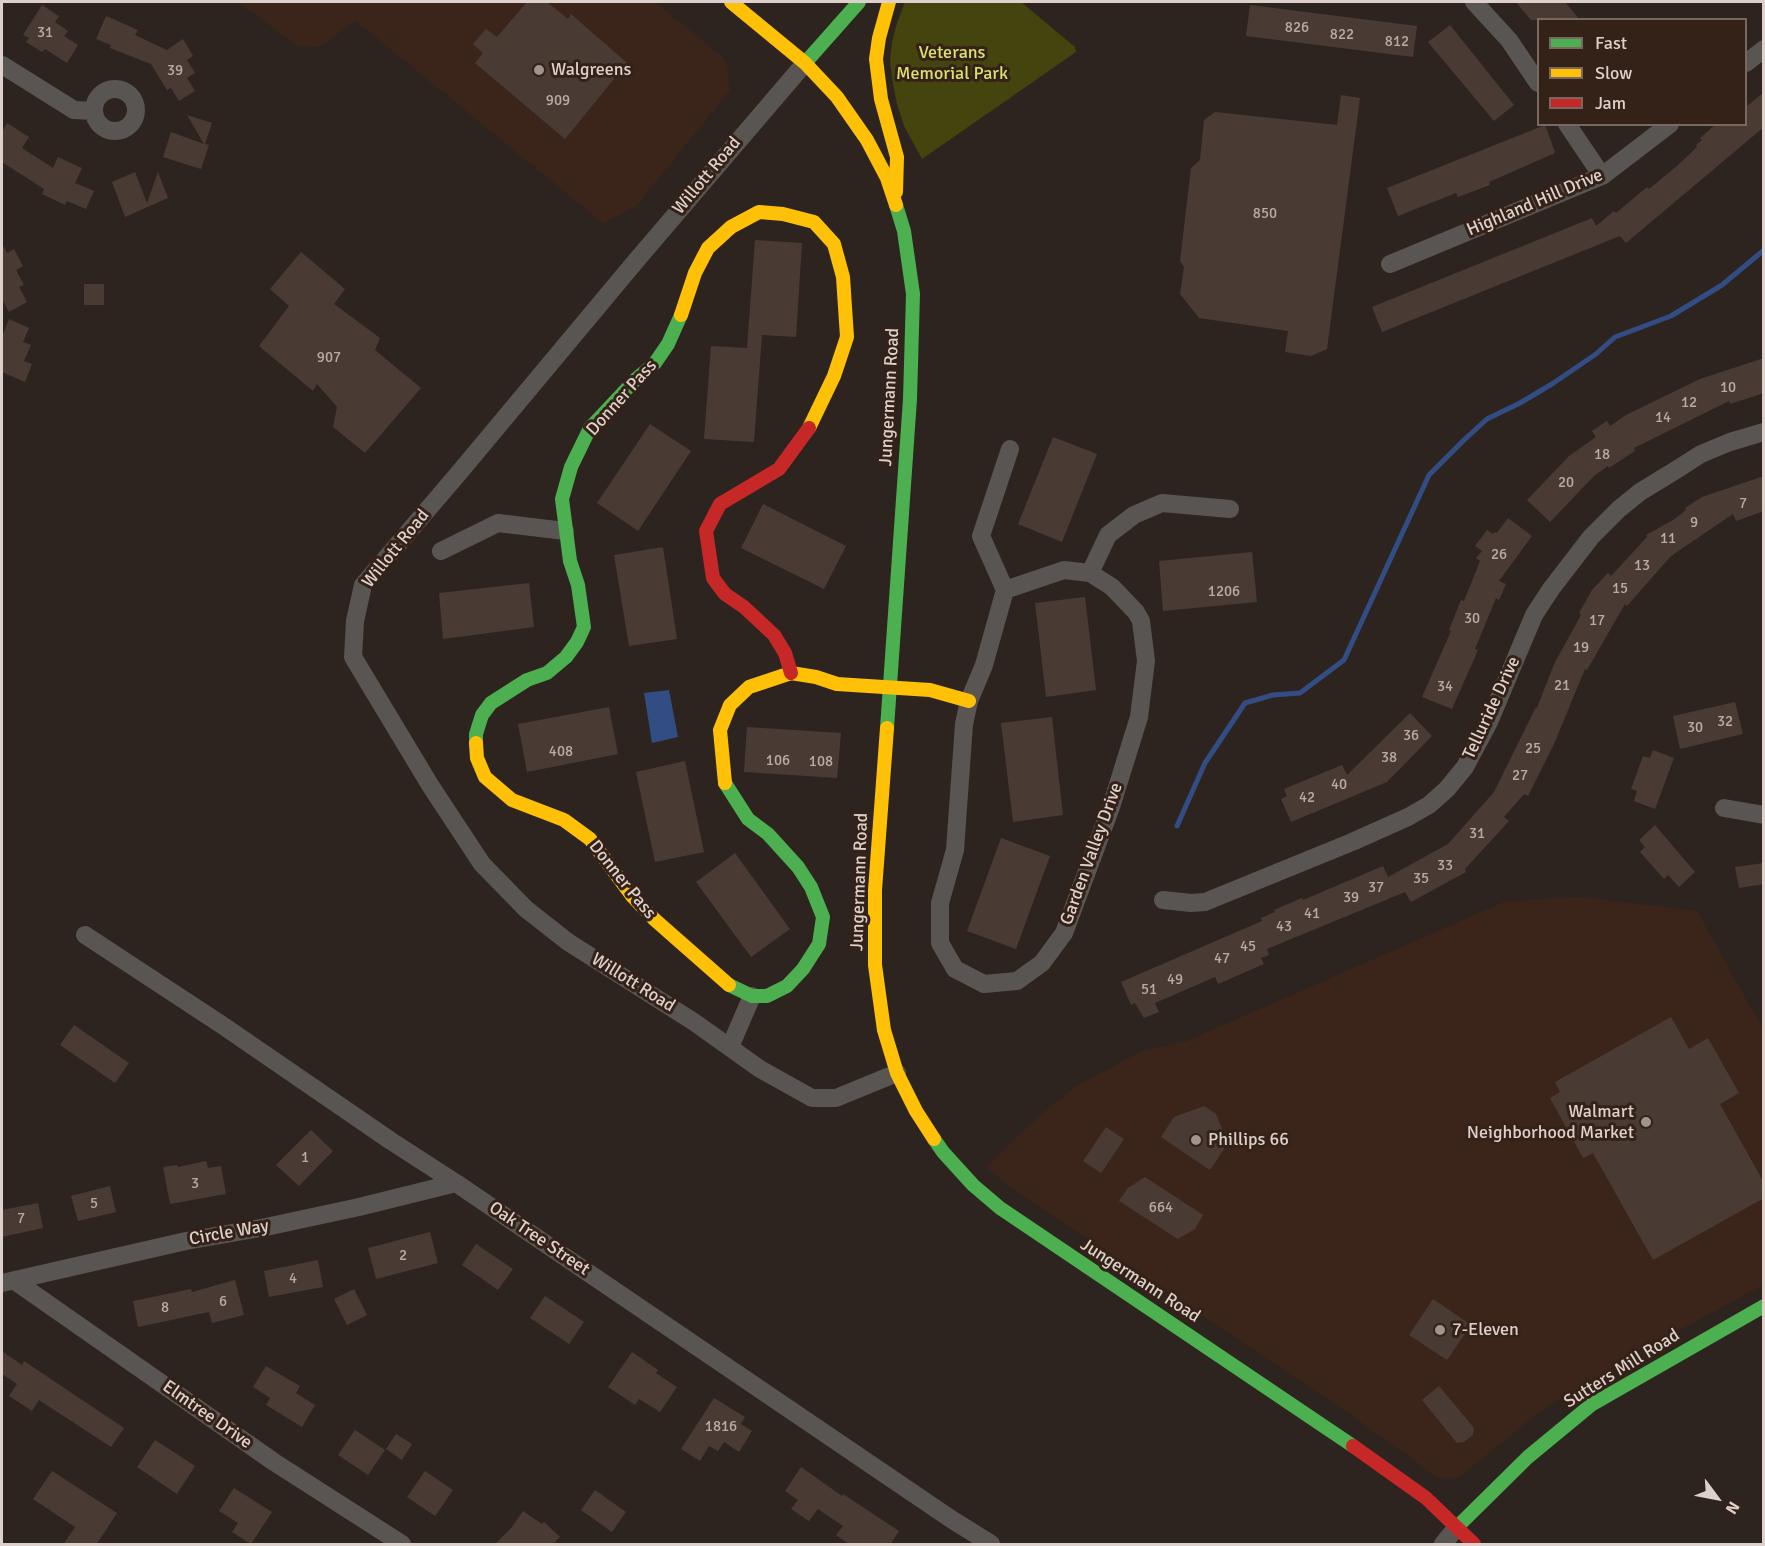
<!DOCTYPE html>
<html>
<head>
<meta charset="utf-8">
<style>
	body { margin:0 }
	#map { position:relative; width:1765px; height:1546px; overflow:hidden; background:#2e241f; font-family:Signika,sans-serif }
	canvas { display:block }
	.frame { position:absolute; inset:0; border:3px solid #ded1cb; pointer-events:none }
	.legend { position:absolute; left:1537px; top:18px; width:210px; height:108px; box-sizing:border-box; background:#342219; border:2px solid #786860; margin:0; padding:8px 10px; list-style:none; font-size:18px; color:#ded1cb }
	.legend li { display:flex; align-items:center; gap:12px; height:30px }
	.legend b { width:30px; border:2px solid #786860 }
	.north { position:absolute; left:1687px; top:1468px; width:60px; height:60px; -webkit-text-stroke:4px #342219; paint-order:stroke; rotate:122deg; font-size:16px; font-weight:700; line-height:24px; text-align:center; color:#ded1cb }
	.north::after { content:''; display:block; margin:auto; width:21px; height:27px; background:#ded1cb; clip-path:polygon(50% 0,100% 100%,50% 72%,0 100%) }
</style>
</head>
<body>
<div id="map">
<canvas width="1765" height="1546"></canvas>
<div class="frame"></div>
<ul class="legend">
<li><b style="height:8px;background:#4caf50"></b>Fast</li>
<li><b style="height:8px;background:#ffc107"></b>Slow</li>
<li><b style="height:8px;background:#c62828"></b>Jam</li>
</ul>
<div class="north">N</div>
</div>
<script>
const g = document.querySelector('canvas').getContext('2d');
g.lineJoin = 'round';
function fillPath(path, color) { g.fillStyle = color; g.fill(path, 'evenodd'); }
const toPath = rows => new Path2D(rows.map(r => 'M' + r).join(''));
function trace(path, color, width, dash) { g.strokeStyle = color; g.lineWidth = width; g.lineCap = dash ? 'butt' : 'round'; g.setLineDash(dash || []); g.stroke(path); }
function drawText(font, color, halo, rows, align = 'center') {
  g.font = font + ' Signika,sans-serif'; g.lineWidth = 6; g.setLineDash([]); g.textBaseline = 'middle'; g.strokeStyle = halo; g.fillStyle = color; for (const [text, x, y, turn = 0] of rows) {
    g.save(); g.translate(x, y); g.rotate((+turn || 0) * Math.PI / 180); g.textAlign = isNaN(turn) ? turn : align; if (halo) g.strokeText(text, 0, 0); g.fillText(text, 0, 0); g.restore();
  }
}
fillPath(toPath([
	[238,2,655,2,725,59,730,90,636,206,603,223,355,20,320,47,297,45],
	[1578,897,1697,911,1763,1030,1763,1285,1643,1350,1547,1406,1459,1477,1441,1478,1436,1476,1344,1410,1013,1189,986,1167,1038,1117,1075,1087,1140,1052,1187,1041,1504,902]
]), '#3b251a');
fillPath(toPath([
	[905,2,1021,2,1075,47,1076,52,922,159,904,126,897,104,893,84,890,61,892,42,897,23]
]), '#44440f');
fillPath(toPath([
	[669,690,678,737,652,743,644,693]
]), '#324d84');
trace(toPath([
	[1177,826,1205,763,1245,703,1273,695,1300,693,1344,660,1429,475,1464,440,1487,419,1520,403,1552,384,1596,354,1615,337,1671,316,1722,285,1764,250]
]), '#324d84', 5);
fillPath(toPath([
	[527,2,547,2,568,19,571,14,627,63,565,139,475,63,483,53,473,44,486,29,497,37],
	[1516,2,1565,2,1580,20,1531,20],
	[42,5,59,16,55,22,68,31,64,36,78,45,67,63,45,49,42,52,26,42,29,38,23,35],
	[1250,5,1417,26,1413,57,1246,36],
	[106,16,138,30,135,35,167,50,183,39,193,56,187,60,195,73,187,78,195,91,179,101,171,88,167,90,151,64,110,48,111,45,96,39],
	[1450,25,1514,105,1494,121,1428,42],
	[1764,92,1764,127,1626,243,1620,236,1382,332,1372,307,1592,218,1596,226,1614,211,1616,213,1647,187,1649,189,1678,165,1697,147,1696,145,1702,140,1700,138,1716,124,1746,124,1746,107],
	[1341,95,1360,98,1327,349,1311,356,1285,352,1288,331,1199,318,1180,294,1184,267,1180,261,1191,168,1200,160,1204,120,1215,112,1337,125],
	[187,115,212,123,205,144,209,145,201,169,163,157,171,132,204,144],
	[7,123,29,137,22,148,53,168,58,157,82,168,75,183,94,191,86,209,67,201,65,205,42,194,44,189,2,162,2,132],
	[1545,125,1555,152,1553,154,1489,182,1490,185,1458,197,1456,193,1398,216,1387,188],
	[135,172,147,203,158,172,168,198,125,217,112,182],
	[755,240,802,243,796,337,762,335,754,442,704,439,711,346,747,348],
	[2,244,7,253,14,249,23,266,16,270,24,285,19,287,27,302,9,312,2,299],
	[301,252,345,289,334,304,380,338,375,350,421,388,365,453,333,427,337,407,317,384,313,391,259,346,289,306,270,289],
	[84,284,104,284,104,305,84,305],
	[9,319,29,328,23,342,31,345,24,361,32,364,25,382,2,372,2,337],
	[1764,358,1764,393,1730,404,1729,401,1634,448,1635,451,1609,468,1608,466,1594,476,1550,522,1527,500,1569,456,1596,437,1592,431,1607,421,1610,426,1626,415,1700,379],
	[650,424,691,451,638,531,597,503],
	[1053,437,1097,454,1062,542,1018,524],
	[1764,476,1764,511,1736,521,1733,514,1671,556,1627,606,1625,604,1587,670,1585,669,1554,744,1528,796,1524,794,1504,817,1509,821,1465,869,1466,872,1411,902,1405,892,1267,949,1269,955,1261,958,1264,964,1218,984,1215,977,1155,1003,1159,1012,1144,1018,1135,1003,1131,1005,1121,982,1262,921,1261,918,1275,912,1274,910,1302,898,1303,900,1383,866,1388,877,1448,844,1494,792,1536,707,1537,708,1554,664,1581,615,1579,613,1592,590,1608,573,1611,576,1647,537,1646,535,1673,520,1686,510,1685,508,1702,497],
	[763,504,846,546,824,589,741,548],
	[1508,518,1532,536,1499,581,1506,584,1499,600,1496,598,1475,649,1478,650,1452,709,1422,697,1451,631,1449,630,1461,600,1464,601,1480,561,1476,558,1482,551,1475,546,1487,530,1493,534,1495,532,1497,533],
	[663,547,677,639,629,646,614,555],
	[1252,552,1257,602,1163,611,1159,561],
	[529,583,534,627,443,639,439,593],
	[1085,597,1096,690,1046,697,1035,603],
	[1735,702,1743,734,1680,749,1673,716],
	[609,707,618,754,527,772,518,724],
	[1410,713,1432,736,1387,782,1291,822,1281,799,1287,796,1284,789,1342,765,1347,775],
	[1052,717,1063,815,1013,822,1001,723],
	[747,727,841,733,837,778,744,772],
	[1653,750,1674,758,1655,809,1634,801,1637,791,1631,789,1643,756,1650,758],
	[685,761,704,852,655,862,636,772],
	[1655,825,1695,872,1679,887,1668,875,1664,879,1640,852,1645,847,1639,840],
	[1001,838,1050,856,1016,949,967,931],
	[735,853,790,929,751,957,696,882],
	[1764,863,1764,884,1739,888,1735,867],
	[1671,1017,1689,1049,1708,1038,1739,1093,1720,1104,1764,1183,1764,1198,1653,1260,1593,1153,1583,1158,1550,1098,1560,1092,1555,1082],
	[74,1025,129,1063,115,1083,60,1045],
	[1204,1106,1216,1114,1228,1143,1210,1170,1161,1137,1174,1117],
	[1106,1127,1124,1139,1101,1173,1083,1161],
	[311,1130,333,1151,299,1186,276,1165],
	[206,1161,208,1168,221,1166,226,1194,170,1204,163,1167,177,1165,178,1167],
	[1145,1177,1203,1215,1195,1229,1178,1239,1119,1201,1128,1188],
	[110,1186,116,1212,78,1221,71,1196],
	[38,1203,43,1228,2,1237,2,1210],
	[430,1232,438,1263,376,1279,368,1248],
	[476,1244,513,1269,498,1290,462,1265],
	[318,1260,323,1287,269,1297,264,1271],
	[235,1280,244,1315,212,1323,209,1312,138,1327,133,1301,191,1289,192,1292],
	[354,1289,367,1315,347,1325,334,1299],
	[545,1296,584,1322,569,1344,530,1318],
	[1433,1299,1471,1325,1447,1360,1409,1335],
	[2,1351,22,1365,24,1361,124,1428,111,1447,39,1400,32,1411,9,1396,17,1384,2,1374],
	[632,1352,658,1370,656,1373,677,1387,660,1412,639,1399,635,1405,608,1387],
	[266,1366,300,1386,296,1393,315,1405,302,1427,266,1405,270,1398,253,1387],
	[1439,1386,1474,1428,1473,1435,1464,1442,1457,1443,1422,1400],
	[714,1398,745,1417,741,1424,752,1431,739,1452,724,1442,718,1451,709,1446,700,1461,681,1449],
	[355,1430,385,1450,368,1475,338,1455],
	[396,1434,412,1444,402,1460,386,1449],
	[155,1440,195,1466,177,1494,137,1467],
	[801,1467,842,1496,843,1494,899,1531,890,1545,850,1545,836,1535,843,1526,818,1509,809,1521,791,1509,798,1500,785,1491],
	[52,1471,117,1513,96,1545,63,1545,75,1527,33,1499],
	[425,1471,453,1490,435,1516,407,1497],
	[234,1488,272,1512,251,1544,232,1532,238,1523,219,1511],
	[595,1490,626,1512,612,1532,581,1510],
	[523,1511,542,1524,544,1522,560,1537,552,1545,494,1545,512,1527]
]), '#493b33');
trace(toPath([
	[1474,2,1509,40,1538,83],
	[805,63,635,262,458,474,363,585,355,621,353,657,430,785,482,864,526,909,568,942,694,1022,760,1069,812,1098,836,1098,897,1073],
	[1746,63,1764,49],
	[2,65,74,110,94,111],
	'94 110a21 21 0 1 1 42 0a21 21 0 1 1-42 0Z',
	[1567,124,1602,176],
	[1390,264,1602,176,1670,124],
	[441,551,498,523,565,531],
	[1064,570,1090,573,1112,587,1136,612,1141,621,1146,661,1139,717,1111,807,1064,933,1042,963,1017,981,984,984,955,969,940,943,940,903,955,850,964,724,969,701,984,665,1005,590,1064,570],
	[1090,573,1108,535,1134,515,1162,503,1230,509],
	[1005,590,981,536,1010,449],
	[1724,808,1764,815],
	[1163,900,1191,903,1205,902,1352,842,1408,817,1429,805,1447,789,1465,767,1489,722,1534,615,1551,589,1591,537,1619,509,1640,492,1676,470,1701,454,1730,442,1764,432],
	[85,935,222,1025,391,1141,456,1183,951,1519,991,1544],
	[730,1047,752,996],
	[15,1281,274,1462,402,1544],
	[2,1283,186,1241,266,1227,359,1207,456,1183],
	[1443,1544,1457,1527]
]), '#595552', 18);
trace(toPath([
	[805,63,859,2],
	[887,728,910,399,913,294,904,231,896,205],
	[476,743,476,734,482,715,491,703,527,680,547,673,566,657,577,642,584,627,578,585,570,561,562,499,571,467,590,428,636,379,655,363,668,344,681,315],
	[725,783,748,819,768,834,798,867,811,887,823,917,819,944,803,969,787,986,767,996,752,996,729,985],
	[934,1139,943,1152,973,1185,1000,1208,1353,1446],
	[1457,1527,1528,1457,1591,1405,1764,1306]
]), '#4caf50', 14);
trace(toPath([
	[731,2,805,63,837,97,867,140,887,178,896,205],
	[889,2,879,38,876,59,881,99,897,157,896,192],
	[681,315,695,273,708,248,731,227,759,212,783,214,814,222,834,244,843,277,847,337,834,376,809,428],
	[887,728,875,890,875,965,884,1030,897,1073,916,1111,934,1139],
	[476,743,477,758,485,777,512,800,564,820,590,839,633,897,654,919,729,985],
	[725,783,720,730,730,705,749,687,791,673,816,677,837,684,930,690,969,701]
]), '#ffc107', 14);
trace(toPath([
	[791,673,785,653,774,635,744,607,725,594,713,578,706,531,720,504,779,469,809,428],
	[1353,1446,1426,1498,1474,1544]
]), '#c62828', 14);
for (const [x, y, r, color] of [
	[539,70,6,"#a0948f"],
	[1646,1122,6,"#a0948f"],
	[1196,1140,6,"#a0948f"],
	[1440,1330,6,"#a0948f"]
]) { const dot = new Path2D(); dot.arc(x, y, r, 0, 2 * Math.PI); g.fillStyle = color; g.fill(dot); trace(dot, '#342219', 2); }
drawText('15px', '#b9aca5', null, [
	["826",1297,28],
	["31",45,33],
	["822",1342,35],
	["812",1397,42],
	["39",175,71],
	["909",558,101],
	["850",1265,214],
	["907",329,358],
	["10",1728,388],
	["12",1689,403],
	["14",1663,418],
	["18",1602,455],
	["20",1566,483],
	["7",1743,504],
	["9",1694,523],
	["11",1668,539],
	["26",1499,555],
	["13",1642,566],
	["15",1620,589],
	["1206",1224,592],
	["30",1472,619],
	["17",1597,621],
	["19",1581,648],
	["21",1562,686],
	["34",1445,687],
	["32",1725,722],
	["30",1695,728],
	["36",1411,736],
	["25",1533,749],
	["408",561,752],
	["38",1389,758],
	["106",778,761],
	["108",821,762],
	["27",1520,776],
	["40",1339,785],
	["42",1307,798],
	["31",1477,834],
	["33",1445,866],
	["35",1421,879],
	["37",1376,888],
	["39",1351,898],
	["41",1312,914],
	["43",1284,927],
	["45",1248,947],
	["47",1222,959],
	["49",1175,980],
	["51",1149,990],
	["1",305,1158],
	["3",195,1184],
	["5",94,1204],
	["664",1161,1208],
	["7",21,1219],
	["2",403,1256],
	["4",293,1279],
	["6",223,1302],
	["8",165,1308],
	["1816",721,1427]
]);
drawText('18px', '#dae16f', '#342219', [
	["Veterans",952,53],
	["Memorial Park",952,74]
]);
drawText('18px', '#ded1cb', '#342219', [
	["Walgreens",551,70],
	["Walmart",1634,1112,"right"],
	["Neighborhood Market",1634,1133,"right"],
	["Phillips 66",1208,1140],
	["7-Eleven",1452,1330]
], 'left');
drawText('18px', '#ded1cb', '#342219', [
	["Willott Road",707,176,-50],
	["Highland Hill Drive",1535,203,-23],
	["Jungermann Road",890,397,-87],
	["Donner Pass",622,398,-48],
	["Willott Road",396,549,-51],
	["Telluride Drive",1492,708,-65],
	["Garden Valley Drive",1092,854,-70],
	["Donner Pass",622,880,51],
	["Jungermann Road",860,882,-88],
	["Willott Road",633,983,32],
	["Circle Way",229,1233,-10],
	["Oak Tree Street",539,1239,34],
	["Jungermann Road",1140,1281,33],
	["Sutters Mill Road",1622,1369,-32],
	["Elmtree Drive",207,1415,35]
]);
</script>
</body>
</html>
